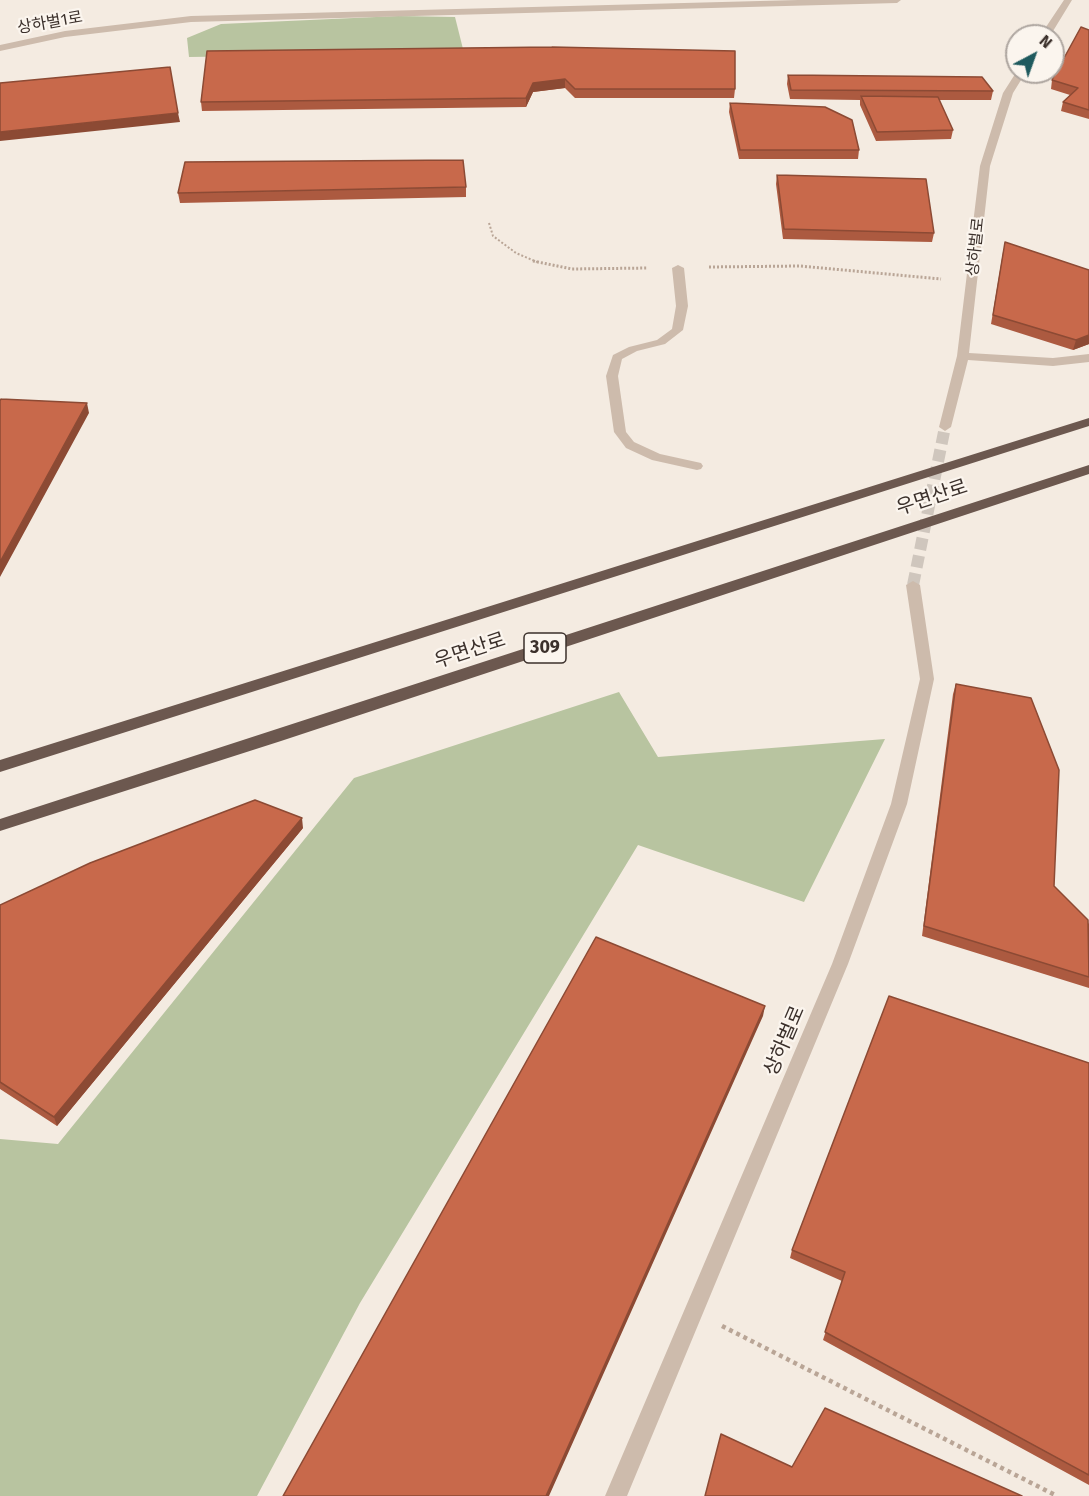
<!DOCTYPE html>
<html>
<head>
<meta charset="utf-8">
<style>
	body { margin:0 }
	#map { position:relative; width:1089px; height:1496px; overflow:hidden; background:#f4ebe1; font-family:"Fira Sans",sans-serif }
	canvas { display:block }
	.north { position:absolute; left:1005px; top:24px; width:60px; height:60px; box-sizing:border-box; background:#fbf5ee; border:2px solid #aea6a0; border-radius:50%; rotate:41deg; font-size:16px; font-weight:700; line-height:24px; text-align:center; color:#3b302b }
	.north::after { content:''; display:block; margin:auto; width:21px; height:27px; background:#1f5a5e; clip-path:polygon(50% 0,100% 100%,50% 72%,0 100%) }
</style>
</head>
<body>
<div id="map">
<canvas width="1089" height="1496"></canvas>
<div class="north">N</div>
</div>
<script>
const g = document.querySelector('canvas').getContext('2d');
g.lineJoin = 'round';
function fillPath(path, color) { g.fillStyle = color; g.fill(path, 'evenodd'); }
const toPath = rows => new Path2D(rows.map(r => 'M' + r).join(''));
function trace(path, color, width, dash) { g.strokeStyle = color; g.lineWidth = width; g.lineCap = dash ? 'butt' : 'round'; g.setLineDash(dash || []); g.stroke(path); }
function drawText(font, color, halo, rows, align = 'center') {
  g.font = font + ' "Fira Sans","Noto Sans KR",sans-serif'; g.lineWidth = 4.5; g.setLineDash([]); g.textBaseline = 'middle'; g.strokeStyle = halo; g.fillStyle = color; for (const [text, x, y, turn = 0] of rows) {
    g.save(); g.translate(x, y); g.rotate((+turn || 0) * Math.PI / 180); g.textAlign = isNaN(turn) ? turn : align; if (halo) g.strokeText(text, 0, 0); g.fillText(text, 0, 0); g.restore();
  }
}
fillPath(toPath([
	[398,16,455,17,464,53,189,57,187,38,221,24],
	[619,692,658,757,885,739,804,902,638,845,360,1303,257,1496,0,1496,0,1139,58,1144,354,778]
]), '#b8c4a0');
trace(toPath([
	[913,585,945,427]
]), '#cfc6bd', 12, [12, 6]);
trace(toPath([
	[489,223,493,236,516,253,537,262]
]), '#b9a596', 2, [2, 2]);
trace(toPath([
	[533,261,572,269,648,268],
	[709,267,800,266,941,279]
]), '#b9a596', 3, [2, 2]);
trace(toPath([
	[722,1326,1057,1496]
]), '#b9a596', 4.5, [4, 4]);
fillPath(toPath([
	[798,0,901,0,897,3,191,22,65,37,0,51,0,45,65,31,191,16,798,0],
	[1064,0,1072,0,1050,36,1040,36,1064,0],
	[1017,71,1026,72,1013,93,990,166,969,353,1053,358,1089,354,1089,362,1053,366,968,360,951,427,945,431,939,427,957,356,980,166,1003,93,1017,71],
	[678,265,684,268,688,306,683,330,665,344,637,351,622,359,618,376,626,432,634,442,660,454,701,463,703,466,701,469,697,470,652,460,626,448,614,432,606,376,613,355,629,347,657,340,672,329,676,306,672,268,678,265],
	[913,581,920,585,934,679,907,804,848,964,627,1496,605,1496,832,964,891,804,920,679,906,585,913,581]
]), '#cdbbac');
fillPath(toPath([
	[1089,418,1089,426,0,772,0,760,1089,418],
	[1089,465,1089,474,281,741,0,831,0,819,1089,465]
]), '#6c584f');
fillPath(toPath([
	[1089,30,1089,119,1061,111,1063,102,1070,95,1051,89,1052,80],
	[207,51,735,89,734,98,575,98,565,88,533,92,526,107,202,111,201,102],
	[788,75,993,91,991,100,939,100,953,130,951,139,876,141,860,105,860,100,790,99,787,84],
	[730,103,859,150,858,159,739,159,729,112],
	[777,175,934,233,932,242,783,239,776,184],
	[466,187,466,197,180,203,178,193],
	[1003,252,1089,270,1089,344,1073,350,991,324],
	[956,684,1054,886,1089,924,1089,988,922,936,953,694],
	[303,828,57,1126,0,1089,0,905],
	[1089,1063,1089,1485,823,1340,842,1281,790,1258,792,1250]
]), '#ac5a40');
fillPath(toPath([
	[565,79,565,88,533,92,526,107,526,98,533,83],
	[178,113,180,122,0,141,0,132],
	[1089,335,1089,344,1073,350,1076,340],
	[87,403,89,413,0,577,0,562],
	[302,818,303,828,57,1126,54,1117],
	[765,1006,763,1016,549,1496,546,1496]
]), '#8c4a34');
const building = toPath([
	[1081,27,1089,30,1089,110,1063,102,1078,88,1052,80,1081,27],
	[552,47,735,51,735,89,575,89,565,79,533,83,526,98,201,102,207,51,552,47],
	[170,67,178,113,0,132,0,83,170,67],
	[788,75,982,77,993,91,791,90,788,75],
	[861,96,938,97,953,130,877,132,861,96],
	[730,103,825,107,852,120,859,150,740,150,730,103],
	[463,160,466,187,178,193,185,162,463,160],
	[777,175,926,179,934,233,784,229,777,175],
	[1005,242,1089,270,1089,335,1076,340,993,315,1005,242],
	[1,399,87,403,0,562,0,401,1,399],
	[956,684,1031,698,1059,770,1054,886,1088,920,1089,977,924,926,956,684],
	[255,800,302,818,54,1117,0,1082,0,905,90,863,255,800],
	[596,937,765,1006,546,1496,283,1496,596,937],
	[889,996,1089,1063,1089,1475,825,1332,845,1272,792,1250,889,996],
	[825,1408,1022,1496,705,1496,721,1434,792,1467,825,1408]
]);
fillPath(building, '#c8694b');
trace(building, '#8c4a34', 1.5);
drawText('16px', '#3b302b', '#fbf5ee', [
	["상하벌1로",50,23,-10],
	["상하벌로",976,247,-84]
]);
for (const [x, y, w] of [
	[545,648,42]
]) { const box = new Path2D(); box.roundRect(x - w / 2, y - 15, w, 30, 4.5); g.fillStyle = '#fbf5ee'; g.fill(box); trace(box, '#3b302b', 1.5); }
drawText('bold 18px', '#3b302b', null, [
	["309",545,648]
]);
drawText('20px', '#3b302b', '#fbf5ee', [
	["우면산로",932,498,-18],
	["우면산로",470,651,-18],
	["상하벌로",785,1041,-67]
]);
</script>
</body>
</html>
